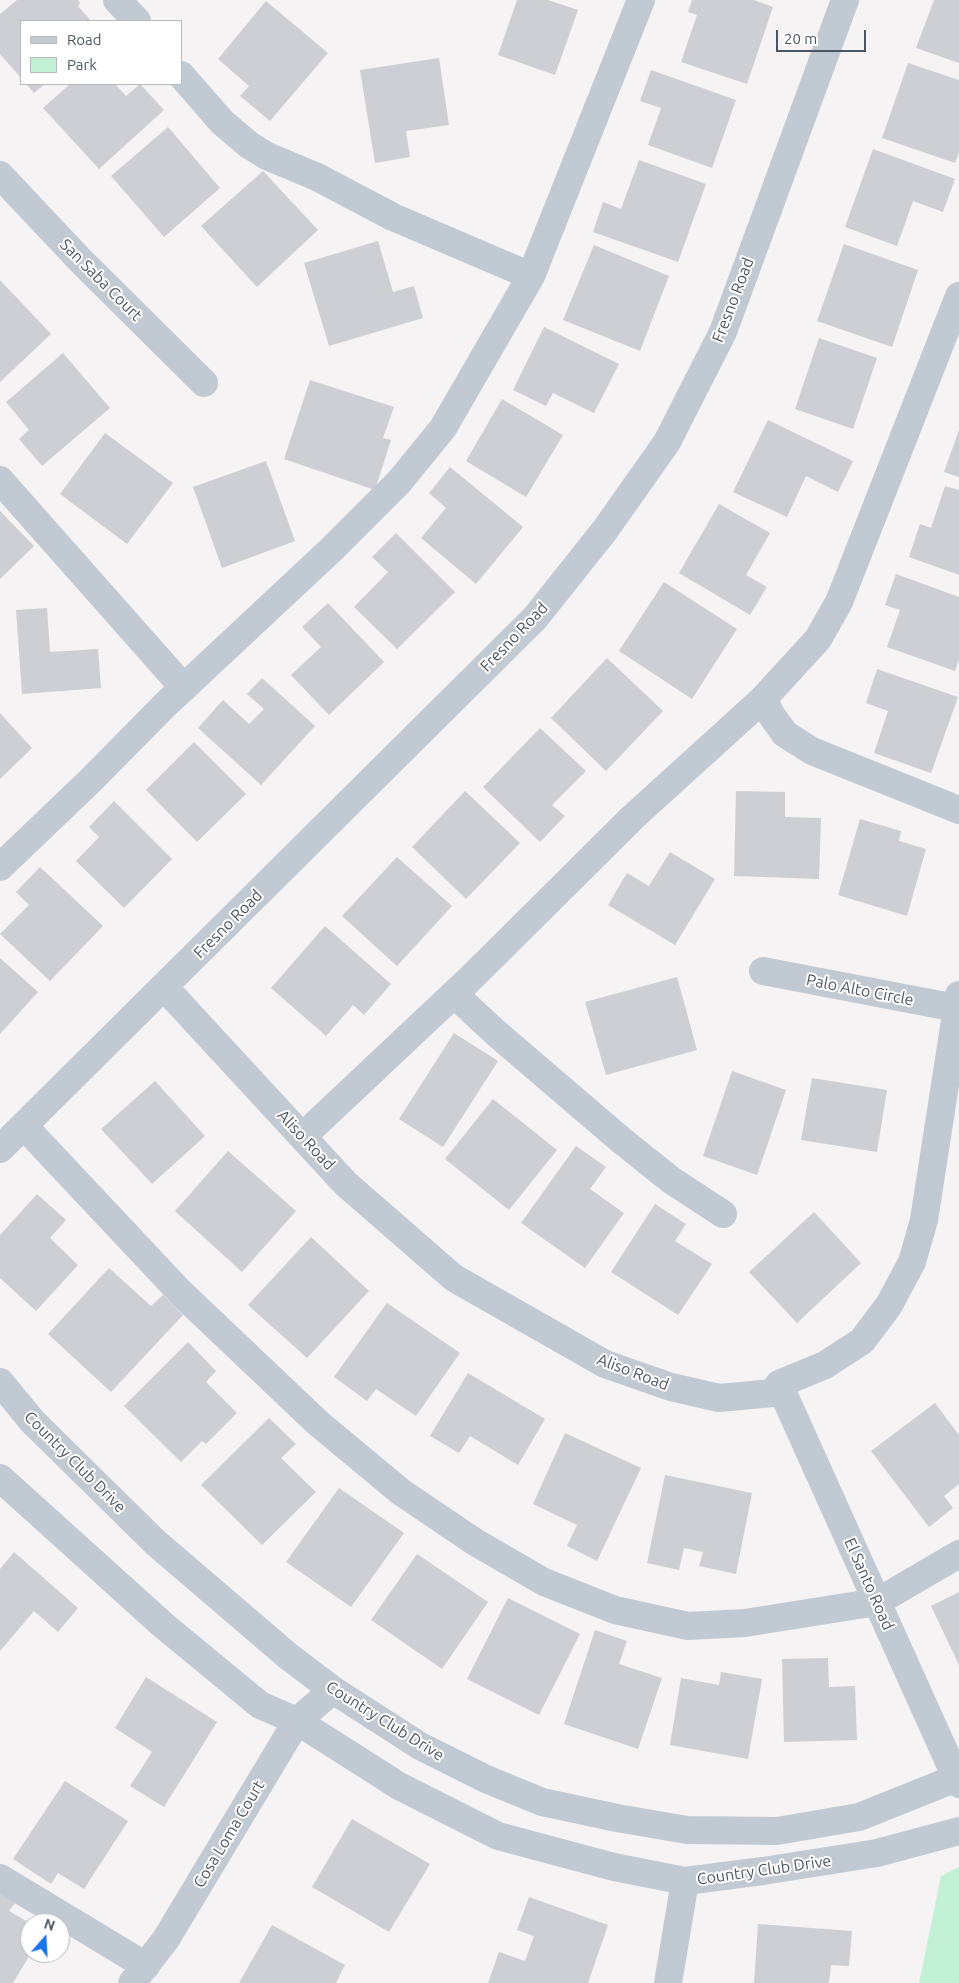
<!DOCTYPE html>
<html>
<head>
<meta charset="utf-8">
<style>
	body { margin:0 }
	#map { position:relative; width:959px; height:1983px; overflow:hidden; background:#f5f3f3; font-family:Ubuntu,sans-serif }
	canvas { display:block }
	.legend { position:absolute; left:20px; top:20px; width:162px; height:65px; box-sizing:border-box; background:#fff; border:1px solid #b7bbc0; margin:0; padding:6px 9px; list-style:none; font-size:15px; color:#4a5661 }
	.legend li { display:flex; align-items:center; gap:10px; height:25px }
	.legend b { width:25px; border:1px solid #b7bbc0 }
	.north { position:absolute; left:20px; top:1913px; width:50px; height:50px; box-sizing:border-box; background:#fff; border:1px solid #b7bbc0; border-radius:50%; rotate:19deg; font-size:14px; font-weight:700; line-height:20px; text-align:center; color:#4a5661 }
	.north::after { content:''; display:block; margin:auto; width:18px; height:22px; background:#1a73e8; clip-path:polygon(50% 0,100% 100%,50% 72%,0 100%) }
	.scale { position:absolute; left:776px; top:30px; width:90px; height:22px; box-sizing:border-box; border:2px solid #4a5661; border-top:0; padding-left:6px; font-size:15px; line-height:18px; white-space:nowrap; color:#4a5661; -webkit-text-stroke:4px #fff; paint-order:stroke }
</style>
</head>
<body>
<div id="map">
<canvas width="959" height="1983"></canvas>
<ul class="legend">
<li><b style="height:6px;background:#c1cad2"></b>Road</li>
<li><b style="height:14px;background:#c3f1d5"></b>Park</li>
</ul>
<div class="north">N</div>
<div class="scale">20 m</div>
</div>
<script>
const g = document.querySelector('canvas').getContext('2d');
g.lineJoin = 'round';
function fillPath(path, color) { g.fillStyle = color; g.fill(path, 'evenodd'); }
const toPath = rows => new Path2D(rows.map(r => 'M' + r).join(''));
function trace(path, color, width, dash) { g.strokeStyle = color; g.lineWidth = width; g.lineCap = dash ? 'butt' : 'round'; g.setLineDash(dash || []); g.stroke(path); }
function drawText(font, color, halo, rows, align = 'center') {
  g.font = font + ' Ubuntu,sans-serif'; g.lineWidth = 4; g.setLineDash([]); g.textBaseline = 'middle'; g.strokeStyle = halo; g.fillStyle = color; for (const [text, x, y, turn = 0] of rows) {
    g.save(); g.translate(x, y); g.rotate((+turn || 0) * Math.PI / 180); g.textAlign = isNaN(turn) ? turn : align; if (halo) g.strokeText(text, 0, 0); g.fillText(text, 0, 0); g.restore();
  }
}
fillPath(toPath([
	[959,1867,959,1983,919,1983,941,1876]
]), '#c3f1d5');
fillPath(toPath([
	[17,0,78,0,80,3,78,6,91,21,21,21,21,78,0,54,0,14],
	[517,0,548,0,578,10,555,75,498,55],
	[692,0,754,0,773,7,747,84,681,62,697,15,688,12],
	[934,0,959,0,959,63,916,48],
	[266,1,328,53,270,121,240,96,249,86,218,59],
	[439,58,449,125,406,131,410,157,375,163,360,70],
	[908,63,959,80,959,152,955,163,882,138],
	[651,70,736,100,712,168,648,145,661,108,640,101],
	[26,84,45,84,34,93],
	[70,84,115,84,126,96,140,84,164,110,99,169,43,108],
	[168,127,220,188,164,237,111,176],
	[873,149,955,179,943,212,913,201,897,246,845,227],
	[639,160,706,184,678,262,593,232,603,202,621,209],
	[263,171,318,230,257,287,201,226],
	[378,241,393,292,414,286,423,318,329,346,304,263],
	[844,244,918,270,892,347,817,321],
	[594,245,669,276,640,351,563,320],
	[0,280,51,334,0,382],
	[544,327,619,364,594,413,553,393,546,406,513,390],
	[819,338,877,358,853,429,795,409],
	[63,353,110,408,42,466,19,439,29,430,6,402],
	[310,380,394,407,383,438,391,440,375,490,284,459],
	[502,399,563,435,526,497,466,461],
	[768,420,853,461,838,492,806,476,787,517,733,492],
	[959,430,959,477,944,472],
	[105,433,173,483,127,544,60,494],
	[266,461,295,541,222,568,193,487],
	[450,467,523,527,476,584,421,538,446,508,429,493],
	[945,486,959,490,959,575,909,557,920,524,931,528],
	[719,504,770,533,746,575,767,587,750,615,679,573],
	[0,511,34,546,0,579],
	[396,533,455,592,397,649,354,607,388,572,372,557],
	[896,574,959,597,959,659,955,671,887,647,900,610,885,605],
	[664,582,737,629,692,699,619,651],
	[328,603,384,662,329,715,291,675,321,647,302,627],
	[47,608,50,652,98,649,101,688,22,694,16,610],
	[607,658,663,711,606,771,551,718],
	[877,669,958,697,931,773,874,753,888,711,866,703],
	[262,678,315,726,261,785,198,728,223,700,249,724,264,709,247,694],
	[0,713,32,748,0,779],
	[540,728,586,771,552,805,565,816,540,842,483,787],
	[194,742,246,794,197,842,146,790],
	[465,791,520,843,466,899,412,847],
	[736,791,785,792,785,817,821,818,819,879,734,876],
	[114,801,172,859,124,908,76,861,99,837,89,827],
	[860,819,901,831,899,841,926,849,907,916,838,895],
	[670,852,715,879,675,945,608,905,627,873,649,886],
	[397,857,452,906,397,966,342,916],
	[40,867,103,926,50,981,0,934,29,905,16,892],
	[325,926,391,984,364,1015,353,1005,326,1036,271,988],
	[0,958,38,992,0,1034],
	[677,977,697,1050,606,1075,585,1002],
	[454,1033,498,1061,443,1147,399,1119],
	[732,1071,786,1090,757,1175,703,1156],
	[812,1078,887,1090,877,1152,801,1140],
	[155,1081,205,1136,152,1184,101,1129],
	[493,1099,557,1150,509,1210,445,1159],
	[576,1146,606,1167,590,1189,624,1213,585,1268,521,1223],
	[228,1151,296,1211,242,1272,175,1211],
	[37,1194,66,1220,50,1238,78,1265,36,1311,0,1278,0,1235],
	[655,1204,686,1224,675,1241,712,1264,678,1315,611,1272],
	[814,1212,861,1263,797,1323,749,1272],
	[311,1237,369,1291,307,1358,248,1305],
	[109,1268,151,1306,163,1295,183,1315,111,1392,48,1334],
	[387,1303,460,1353,416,1416,376,1389,367,1401,334,1377],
	[188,1342,216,1371,206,1382,237,1413,206,1444,202,1441,181,1462,124,1406],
	[468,1373,545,1419,518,1465,470,1436,459,1453,430,1436],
	[935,1403,959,1435,959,1484,944,1496,953,1508,929,1527,871,1451],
	[269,1418,296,1444,281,1458,316,1492,262,1545,201,1485],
	[565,1433,641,1468,597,1561,567,1546,577,1525,533,1504],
	[665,1475,752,1493,736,1574,699,1566,703,1552,684,1548,679,1570,647,1563],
	[339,1488,404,1533,351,1607,286,1562],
	[14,1552,78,1608,58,1632,34,1611,0,1651,0,1569],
	[417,1554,488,1602,442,1669,371,1620],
	[959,1592,959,1665,931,1606],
	[508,1598,580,1634,539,1715,467,1679],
	[595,1630,627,1641,619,1664,662,1678,638,1749,564,1724],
	[828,1658,829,1687,855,1686,857,1740,784,1742,782,1659],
	[721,1672,762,1679,748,1759,670,1745,681,1678,719,1685],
	[146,1677,217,1722,164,1807,130,1786,152,1752,115,1728],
	[65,1781,128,1821,84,1889,58,1873,51,1884,13,1859],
	[352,1819,430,1864,389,1932,312,1887],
	[0,1894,15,1903,9,1911,30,1923,31,1953,13,1983,0,1983],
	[529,1897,608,1925,588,1983,488,1983,499,1952,525,1961,534,1936,517,1930],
	[758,1924,852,1931,849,1966,831,1965,829,1983,754,1983],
	[272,1925,345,1965,336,1983,239,1983]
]), '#cdcfd5');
trace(toPath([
	[117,0,137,21],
	[181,75,222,122,249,145,267,156,317,177,393,217,531,276],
	[0,175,81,261,204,383],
	[0,480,184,688],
	[763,699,772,716,785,734,812,751,959,810],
	[0,867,90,781,165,705,332,549,399,482,443,428,531,276,641,0],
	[763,971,956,1008],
	[164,987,346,1184,454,1278,605,1364,671,1387,719,1398,773,1393,779,1384,825,1365,862,1341,889,1305,912,1262,924,1220,959,995],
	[454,994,496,1033,621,1140,671,1180,723,1214],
	[24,1126,181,1293,318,1423,401,1492,475,1542,544,1582,615,1610,688,1626,745,1623,877,1602,959,1554],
	[303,1136,472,977,633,817,763,699,818,639,839,602,959,296],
	[0,1149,535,618,605,530,667,442,723,332,845,0],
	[0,1382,33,1422,156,1543,288,1656,333,1690,420,1746,486,1779,542,1802,617,1818,687,1830,777,1831,859,1817,959,1777],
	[779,1384,959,1784],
	[0,1478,163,1625,260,1705,297,1721,399,1786,498,1836,614,1867,685,1881,763,1871,877,1853,959,1831],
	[0,1878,146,1966],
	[132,1983,166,1939,297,1721,333,1690],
	[668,1983,685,1881]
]), '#c1cad2', 28);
drawText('16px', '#4a5661', '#fff', [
	["San Saba Court",101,280,45],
	["Fresno Road",733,300,-69],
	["Fresno Road",514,637,-46],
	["Fresno Road",228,924,-45],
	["Palo Alto Circle",860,990,11],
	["Aliso Road",306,1140,47],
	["Aliso Road",633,1372,21],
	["Country Club Drive",75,1462,45],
	["El Santo Road",869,1584,66],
	["Country Club Drive",385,1721,32],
	["Cosa Loma Court",229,1834,-59],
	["Country Club Drive",764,1870,-8]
]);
</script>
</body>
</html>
